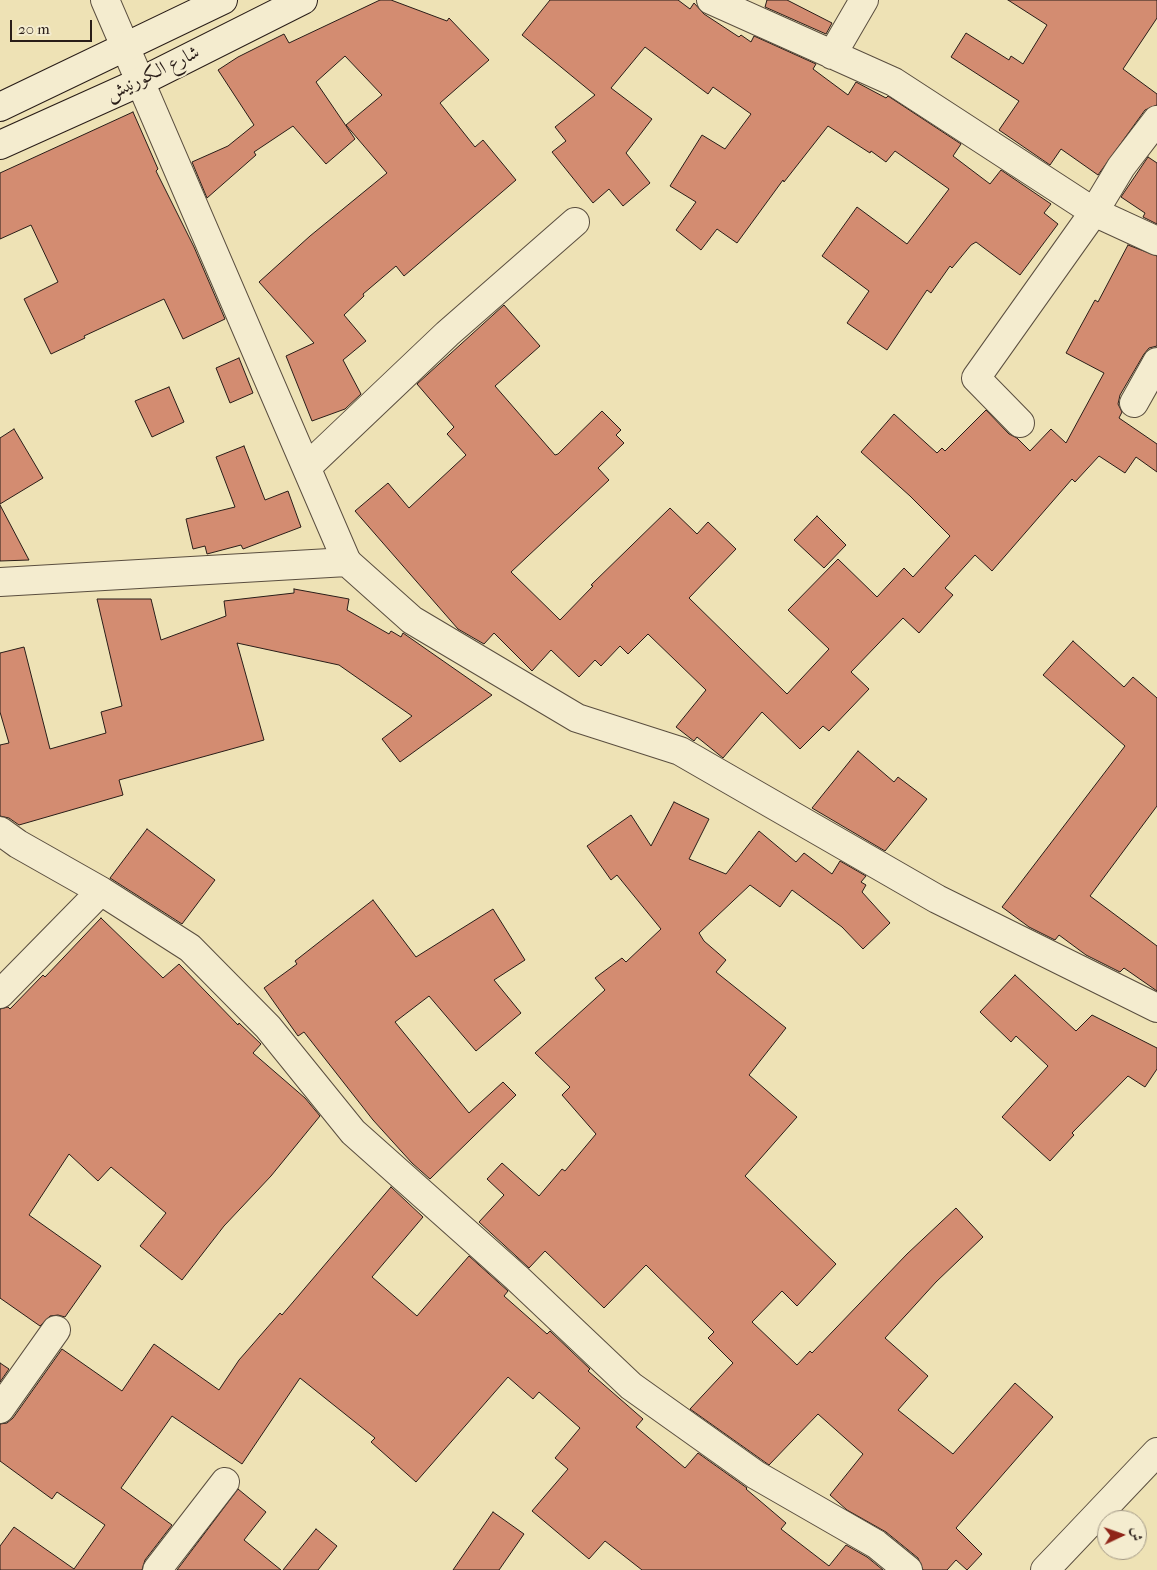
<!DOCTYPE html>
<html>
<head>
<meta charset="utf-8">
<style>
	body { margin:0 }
	#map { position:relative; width:1157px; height:1570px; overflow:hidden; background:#eee2b5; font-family:"IM FELL French Canon",Amiri,serif }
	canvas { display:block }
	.north { position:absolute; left:1097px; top:1510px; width:50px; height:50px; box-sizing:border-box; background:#f4eccf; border:1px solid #a39986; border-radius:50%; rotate:87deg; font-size:14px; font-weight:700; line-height:20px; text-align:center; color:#291d18 }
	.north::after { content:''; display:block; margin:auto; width:18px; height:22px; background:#8f2418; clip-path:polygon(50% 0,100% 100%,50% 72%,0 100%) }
	.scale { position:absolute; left:10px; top:20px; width:82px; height:22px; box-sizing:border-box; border:2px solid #291d18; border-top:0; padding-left:6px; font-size:15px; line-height:18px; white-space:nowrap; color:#291d18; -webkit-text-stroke:4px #f4eccf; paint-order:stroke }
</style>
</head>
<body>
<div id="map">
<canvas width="1157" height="1570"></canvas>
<div class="north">ش</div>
<div class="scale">20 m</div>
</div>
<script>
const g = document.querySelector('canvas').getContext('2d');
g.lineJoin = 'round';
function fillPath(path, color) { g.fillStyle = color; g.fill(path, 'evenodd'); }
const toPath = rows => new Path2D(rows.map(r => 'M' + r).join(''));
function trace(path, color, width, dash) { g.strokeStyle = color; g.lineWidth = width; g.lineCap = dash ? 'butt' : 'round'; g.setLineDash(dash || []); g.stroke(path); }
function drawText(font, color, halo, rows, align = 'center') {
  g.font = font + ' "IM FELL French Canon",Amiri,serif'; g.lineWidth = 4; g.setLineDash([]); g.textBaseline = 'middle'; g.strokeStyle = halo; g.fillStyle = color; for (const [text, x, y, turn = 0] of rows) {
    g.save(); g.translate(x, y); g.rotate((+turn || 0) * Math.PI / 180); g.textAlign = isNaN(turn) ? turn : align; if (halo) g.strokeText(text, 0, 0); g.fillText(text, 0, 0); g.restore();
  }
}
const building = toPath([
	[380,0,391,0,447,21,449,18,489,60,440,103,475,147,483,140,516,180,404,276,396,266,363,294,364,296,344,315,366,341,343,360,361,394,345,409,312,421,286,356,314,343,259,282,310,236,387,173,346,125,382,95,345,56,316,82,355,139,326,164,293,126,254,152,256,155,207,198,192,162,228,146,254,125,218,70,238,57,284,34,289,43,380,0],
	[550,0,678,0,690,9,694,3,704,14,739,37,741,35,751,42,754,36,816,64,813,69,848,95,856,82,886,98,888,96,961,144,953,156,990,184,1001,170,1051,204,1044,213,1058,224,1020,275,976,242,971,245,952,268,950,266,931,293,927,290,887,350,847,323,869,291,822,256,857,207,907,244,949,189,895,151,886,162,871,151,870,153,828,126,784,182,783,180,737,243,717,229,701,250,676,230,696,202,670,186,702,135,725,149,751,114,713,87,708,94,645,47,611,88,652,119,626,153,650,183,623,206,609,189,593,203,552,152,566,141,555,127,595,95,522,35,550,0],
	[767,0,787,0,832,23,826,34,765,7,767,0],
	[1008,0,1157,0,1157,18,1123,69,1157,94,1157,105,1145,110,1098,175,1061,149,1050,165,999,130,1019,101,951,57,966,33,1009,60,1011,56,1023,64,1047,25,1008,0],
	[133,112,158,169,156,171,194,247,225,319,183,339,164,299,84,336,85,338,51,354,24,299,58,282,31,225,0,239,0,173,133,112],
	[1148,157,1157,163,1157,224,1143,217,1145,213,1121,197,1148,157],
	[1128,245,1157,256,1157,346,1149,348,1144,354,1120,395,1118,404,1122,412,1119,418,1157,444,1157,472,1136,457,1125,473,1099,456,1075,482,1072,479,992,571,975,555,945,588,953,595,919,633,903,618,851,672,869,689,829,731,823,726,800,749,762,712,723,758,697,737,694,741,690,738,676,727,706,690,648,634,628,654,620,646,601,666,595,660,579,677,551,650,532,671,494,633,484,644,458,629,355,511,388,483,409,508,466,455,447,434,454,427,417,384,504,305,540,346,495,386,555,455,558,454,602,411,621,430,616,435,624,443,598,468,609,480,511,572,560,620,593,586,591,585,670,508,697,534,708,522,736,549,689,598,787,694,829,649,788,610,838,559,877,597,904,568,913,577,950,536,910,496,861,452,894,414,937,453,942,448,945,451,986,410,1009,434,1017,438,1030,451,1051,429,1066,443,1104,373,1066,353,1095,300,1098,302,1128,245],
	[239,358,253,393,230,403,216,368,239,358],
	[169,387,184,422,152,437,135,401,169,387],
	[14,429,43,478,0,504,0,438,14,429],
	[244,446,265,500,288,491,301,527,243,549,241,545,207,554,205,546,193,549,186,519,235,507,216,457,244,446],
	[0,505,29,560,0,561,0,505],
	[817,516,846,545,824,568,794,540,817,516],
	[294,589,349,599,347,610,389,634,391,631,401,637,403,633,492,695,400,762,382,739,412,716,339,665,237,643,264,740,119,780,123,795,19,825,9,818,0,816,0,745,9,743,0,712,0,653,24,647,50,749,106,733,101,712,122,706,97,599,151,599,161,640,226,616,224,601,294,593,294,589],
	[1073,641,1124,687,1133,677,1157,698,1157,806,1090,896,1157,946,1157,991,1124,968,1120,972,1086,955,1059,935,1055,940,1029,927,1002,907,1125,746,1043,675,1073,641],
	[858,751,894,782,898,777,927,799,885,851,812,808,858,751],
	[674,802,709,819,689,859,726,874,759,831,796,862,804,853,832,874,840,861,866,876,861,882,866,885,862,892,890,923,863,949,842,927,792,890,780,907,750,885,699,933,704,941,726,960,716,972,786,1028,749,1075,797,1117,745,1176,836,1264,797,1306,782,1291,752,1322,797,1365,810,1351,812,1353,907,1254,956,1208,983,1237,936,1282,885,1338,928,1376,898,1410,953,1454,1015,1383,1053,1417,956,1528,982,1554,967,1570,956,1560,947,1570,923,1570,918,1558,886,1532,847,1510,830,1495,863,1454,818,1414,769,1465,690,1409,733,1363,708,1338,714,1332,646,1265,604,1308,545,1251,529,1268,479,1222,504,1195,487,1179,502,1163,539,1196,562,1169,565,1171,596,1134,562,1095,570,1087,535,1053,605,990,595,978,622,958,626,962,661,929,617,875,611,880,587,846,631,815,651,846,674,802],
	[147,829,215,880,182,924,110,878,147,829],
	[373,900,416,957,493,909,525,960,494,980,521,1013,476,1051,429,996,395,1022,469,1113,503,1082,516,1095,430,1179,412,1163,373,1120,304,1032,298,1036,264,988,297,964,295,961,373,900],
	[101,918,163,978,179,964,238,1025,239,1023,261,1044,253,1053,305,1098,320,1116,271,1176,224,1226,182,1280,140,1246,166,1213,111,1167,98,1181,69,1154,29,1215,101,1266,65,1317,58,1315,50,1316,40,1326,0,1298,0,1009,8,1007,10,1009,43,975,45,977,101,918],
	[1015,975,1076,1031,1092,1015,1157,1048,1157,1069,1145,1087,1128,1076,1072,1133,1074,1135,1050,1161,1002,1117,1048,1066,1016,1036,1011,1042,980,1012,1015,975],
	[391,1187,423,1217,372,1277,417,1316,469,1256,508,1291,504,1296,547,1334,550,1331,590,1369,588,1371,643,1419,636,1427,685,1468,698,1453,747,1488,746,1489,786,1523,781,1529,829,1566,846,1545,867,1557,883,1570,642,1570,605,1541,589,1559,532,1511,568,1469,555,1458,580,1428,539,1392,533,1399,508,1377,416,1482,371,1442,375,1438,300,1378,242,1464,172,1416,121,1488,172,1525,145,1560,142,1570,0,1570,0,1546,14,1527,74,1569,105,1525,57,1492,52,1499,0,1461,0,1424,7,1423,13,1418,62,1349,122,1391,154,1344,219,1390,239,1360,280,1313,282,1315,391,1187],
	[0,1363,9,1369,0,1382,0,1363],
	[238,1489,266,1512,244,1540,281,1570,177,1570,238,1489],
	[493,1512,524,1534,499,1570,453,1570,493,1512],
	[316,1529,337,1546,318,1570,283,1570,316,1529]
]);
fillPath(building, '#d38c71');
trace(building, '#291d18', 1);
const minor = toPath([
	[105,0,347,562],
	[711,0,894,82,1094,212,1157,241],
	[832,55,864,0],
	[1134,403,1157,362],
	[1020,423,976,378,1094,212,1121,167,1157,120],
	[307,467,447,334,575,222],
	[0,831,18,844,101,891,190,948,268,1027,353,1132,517,1278,631,1386,756,1475,876,1544,908,1570],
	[0,994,101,891],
	[0,1409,56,1330],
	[157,1570,225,1482],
	[1045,1570,1157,1452]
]);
const tertiary = toPath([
	[0,582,347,562,412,620,577,718,680,751,937,899,1157,1008]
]);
const secondary = toPath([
	[0,107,223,0],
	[0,145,140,82,303,0]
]);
trace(minor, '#5a4e3f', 30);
trace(tertiary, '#5a4e3f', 30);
trace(secondary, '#291d18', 30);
trace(minor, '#f4eccf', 28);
trace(tertiary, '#f4eccf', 28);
trace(secondary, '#f4eccf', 28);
drawText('19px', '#291d18', '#f4eccf', [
	["شارع الكورنيش",153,74,-26]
]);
</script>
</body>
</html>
